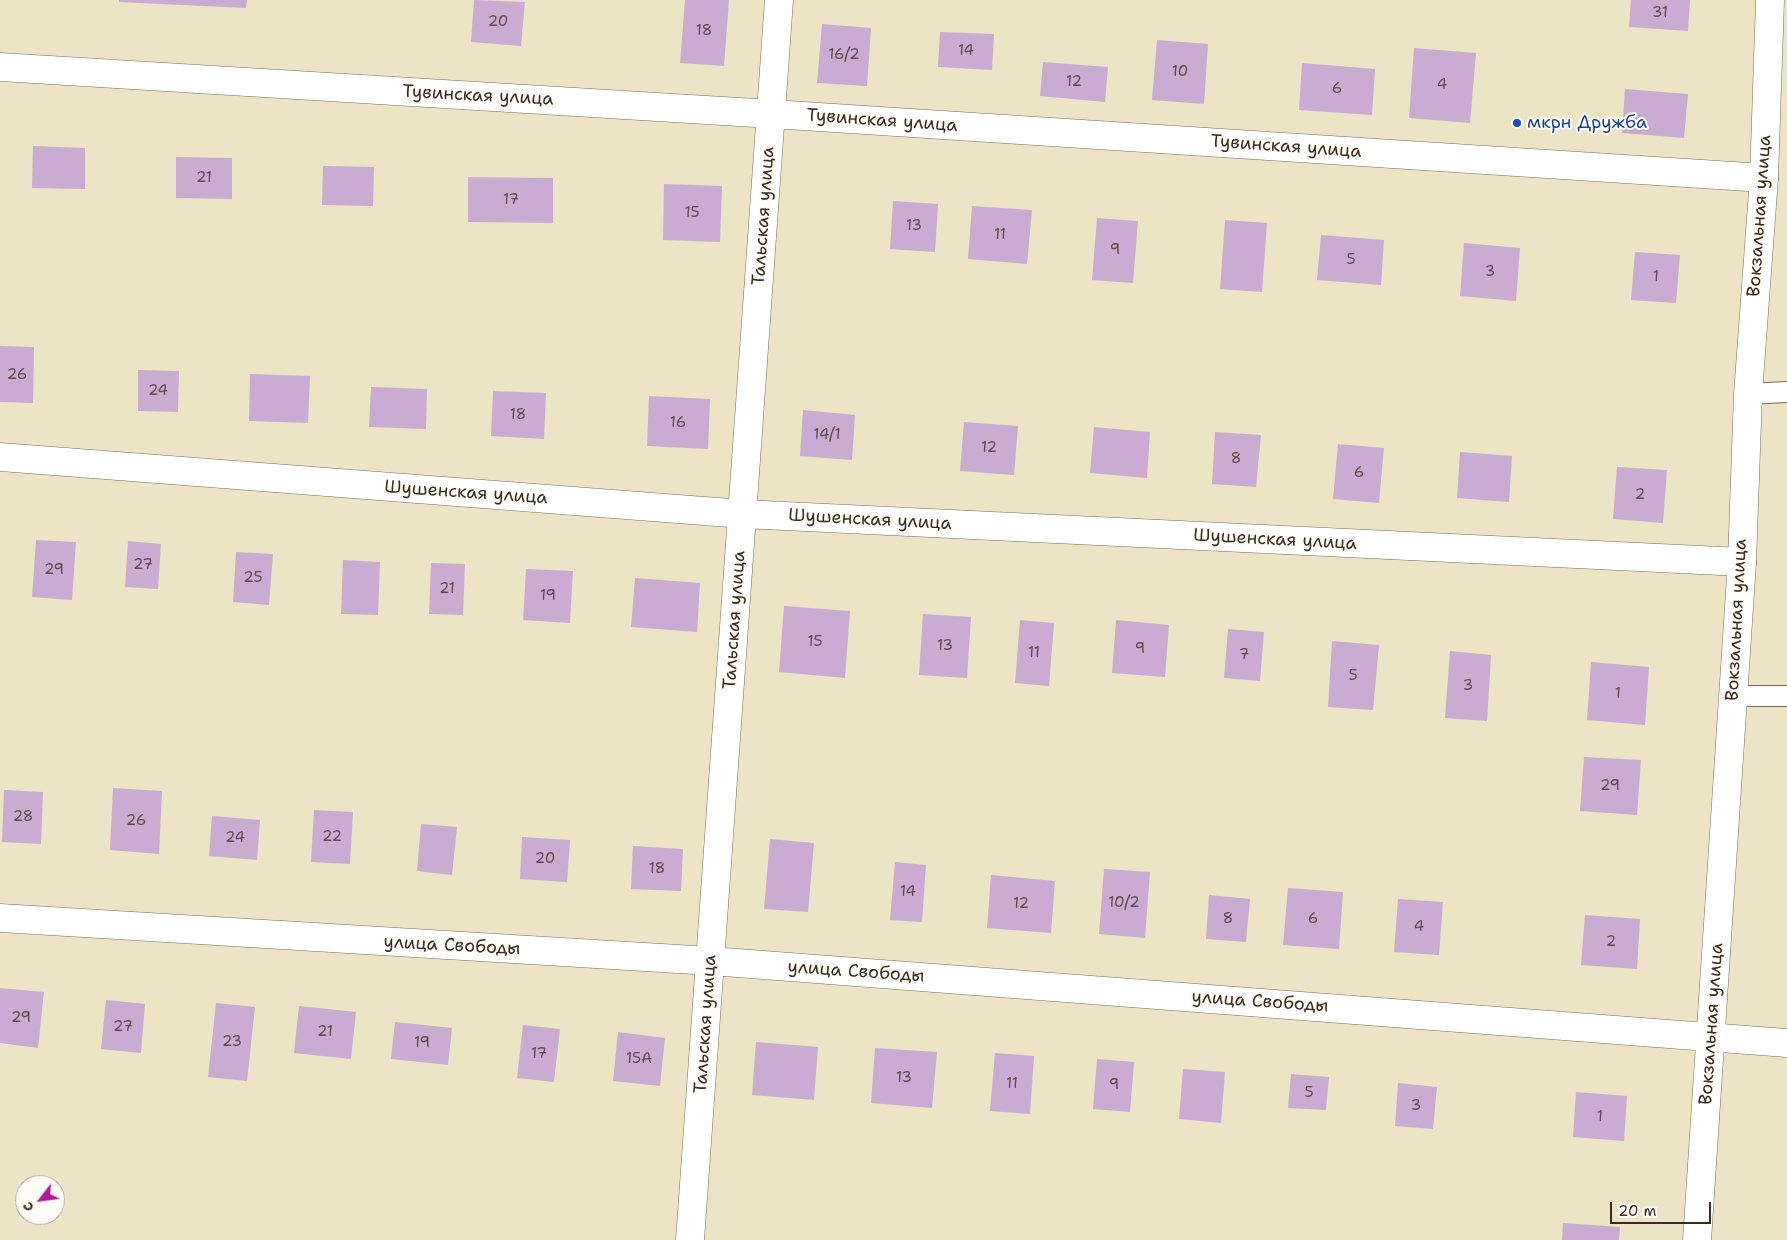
<!DOCTYPE html>
<html>
<head>
<meta charset="utf-8">
<style>
	body { margin:0 }
	#map { position:relative; width:1787px; height:1240px; overflow:hidden; background:#ece4c5; font-family:"Shantell Sans",sans-serif }
	canvas { display:block }
	.north { position:absolute; left:15px; top:1175px; width:50px; height:50px; box-sizing:border-box; background:#fdfcf7; border:1px solid #afa8a0; border-radius:50%; rotate:240deg; font-size:14px; font-weight:700; line-height:20px; text-align:center; color:#3b2a1e }
	.north::after { content:''; display:block; margin:auto; width:18px; height:22px; background:#b5179e; clip-path:polygon(50% 0,100% 100%,50% 72%,0 100%) }
	.scale { position:absolute; left:1610px; top:1202px; width:101px; height:22px; box-sizing:border-box; border:2px solid #3b2a1e; border-top:0; padding-left:6px; font-size:15px; line-height:18px; white-space:nowrap; color:#3b2a1e; -webkit-text-stroke:4px #fdfcf7; paint-order:stroke }
</style>
</head>
<body>
<div id="map">
<canvas width="1787" height="1240"></canvas>
<div class="north">С</div>
<div class="scale">20 m</div>
</div>
<script>
const g = document.querySelector('canvas').getContext('2d');
g.lineJoin = 'round';
function fillPath(path, color) { g.fillStyle = color; g.fill(path, 'evenodd'); }
const toPath = rows => new Path2D(rows.map(r => 'M' + r).join(''));
function trace(path, color, width, dash) { g.strokeStyle = color; g.lineWidth = width; g.lineCap = dash ? 'butt' : 'round'; g.setLineDash(dash || []); g.stroke(path); }
function drawText(font, color, halo, rows, align = 'center') {
  g.font = font + ' "Shantell Sans",sans-serif'; g.lineWidth = 4; g.setLineDash([]); g.textBaseline = 'middle'; g.strokeStyle = halo; g.fillStyle = color; for (const [text, x, y, turn = 0] of rows) {
    g.save(); g.translate(x, y); g.rotate((+turn || 0) * Math.PI / 180); g.textAlign = isNaN(turn) ? turn : align; if (halo) g.strokeText(text, 0, 0); g.fillText(text, 0, 0); g.restore();
  }
}
fillPath(toPath([
	[119,0,247,0,246,8,119,2],
	[474,0,525,2,521,46,471,42],
	[685,0,729,0,724,66,680,63],
	[1631,0,1690,0,1688,31,1629,27],
	[822,24,871,28,867,86,817,83],
	[940,32,994,34,992,70,938,67],
	[1157,40,1208,44,1204,104,1152,100],
	[1414,48,1476,53,1470,123,1409,118],
	[1043,62,1108,67,1105,102,1040,96],
	[1302,63,1375,69,1372,115,1299,110],
	[1625,89,1688,94,1684,138,1622,133],
	[33,146,85,148,85,189,32,188],
	[176,157,232,158,232,199,176,198],
	[323,166,374,167,373,206,322,205],
	[468,177,553,178,553,223,468,222],
	[664,184,722,186,720,242,663,240],
	[893,201,938,204,935,252,890,249],
	[972,206,1032,210,1027,264,968,259],
	[1097,218,1138,221,1133,283,1092,280],
	[1225,220,1267,223,1262,292,1220,289],
	[1321,235,1384,240,1381,285,1317,280],
	[1464,243,1520,248,1516,301,1460,296],
	[1635,252,1680,255,1676,303,1631,300],
	[0,346,34,347,33,403,0,402],
	[138,370,179,371,178,412,138,411],
	[250,374,310,376,308,423,249,421],
	[371,387,427,389,426,429,369,427],
	[493,391,546,393,544,439,491,436],
	[649,396,710,399,708,449,647,446],
	[803,410,855,415,852,460,800,456],
	[964,422,1018,426,1014,475,960,471],
	[1094,427,1150,432,1147,478,1090,473],
	[1215,432,1261,435,1256,487,1212,484],
	[1338,444,1384,448,1379,503,1333,499],
	[1460,452,1512,456,1509,502,1457,498],
	[1617,467,1667,470,1663,523,1613,519],
	[36,540,76,542,72,600,32,597],
	[128,541,161,544,158,589,125,587],
	[236,552,273,554,269,605,233,602],
	[343,560,380,562,378,615,341,614],
	[431,563,465,564,463,615,429,614],
	[526,569,573,571,570,623,523,620],
	[635,578,700,583,697,632,631,627],
	[784,606,850,611,845,678,779,672],
	[923,614,971,617,967,678,919,675],
	[1020,620,1054,623,1049,686,1015,683],
	[1116,620,1169,625,1165,677,1112,673],
	[1228,629,1264,632,1260,681,1224,678],
	[1332,641,1379,645,1373,710,1328,707],
	[1450,651,1491,655,1487,721,1445,718],
	[1591,662,1649,667,1645,725,1587,720],
	[1584,757,1641,760,1637,815,1580,811],
	[113,788,162,791,159,854,110,850],
	[4,790,43,792,41,844,2,842],
	[314,810,353,812,350,864,311,862],
	[212,816,260,820,257,860,209,856],
	[421,824,457,827,452,875,417,871],
	[522,837,570,840,567,882,520,879],
	[770,839,814,843,808,912,764,909],
	[633,846,683,849,681,891,631,889],
	[895,862,926,865,922,922,890,920],
	[1104,869,1150,872,1145,938,1099,934],
	[991,875,1055,881,1051,933,987,928],
	[1288,888,1343,892,1339,949,1283,945],
	[1209,895,1250,899,1246,942,1206,939],
	[1398,899,1443,902,1439,955,1394,952],
	[1585,915,1640,919,1637,969,1581,965],
	[0,988,44,992,38,1048,0,1043],
	[106,1000,145,1004,141,1053,101,1049],
	[216,1003,255,1007,247,1081,208,1077],
	[299,1006,356,1012,351,1059,294,1053],
	[395,1022,452,1028,448,1065,391,1059],
	[523,1025,560,1029,554,1082,517,1078],
	[618,1032,665,1038,660,1086,613,1081],
	[756,1042,818,1047,814,1100,752,1095],
	[875,1048,937,1052,932,1108,871,1103],
	[995,1053,1034,1056,1030,1114,990,1111],
	[1097,1059,1134,1062,1130,1112,1093,1109],
	[1183,1069,1225,1072,1221,1123,1179,1119],
	[1291,1074,1329,1077,1326,1110,1288,1108],
	[1398,1083,1437,1087,1433,1129,1395,1126],
	[1576,1092,1627,1096,1624,1141,1573,1137],
	[1563,1223,1620,1227,1619,1240,1562,1240]
]), '#caabd1');
const lane = toPath([
	[1748,394,1787,392],
	[1733,696,1787,696]
]);
const street = toPath([
	[0,67,772,114,1764,178],
	[0,457,743,514,1742,562],
	[0,918,711,961,1787,1043],
	[690,1240,779,0]
]);
const secondary = toPath([
	[1697,1240,1742,562,1748,394,1764,178,1770,0]
]);
trace(lane, '#796b58', 22);
trace(street, '#796b58', 29);
trace(secondary, '#796b58', 29);
trace(lane, '#fff', 20);
trace(street, '#fff', 28);
trace(secondary, '#fff', 28);
for (const [x, y, r, color] of [
	[1517,123,5,"#1a4fb4"]
]) { const dot = new Path2D(); dot.arc(x, y, r, 0, 2 * Math.PI); g.fillStyle = color; g.fill(dot); trace(dot, '#fdfcf7', 2); }
drawText('15px', '#5f4a4b', null, [
	["31",1660,13],
	["20",498,22],
	["18",704,31],
	["14",966,51],
	["16/2",844,55],
	["10",1180,72],
	["12",1074,82],
	["4",1442,85],
	["6",1337,89],
	["21",204,178],
	["17",511,200],
	["15",692,213],
	["13",914,226],
	["11",1000,235],
	["9",1115,250],
	["5",1351,260],
	["3",1490,272],
	["1",1656,277],
	["26",17,375],
	["24",158,391],
	["18",518,415],
	["16",678,423],
	["14/1",827,435],
	["12",989,448],
	["8",1236,459],
	["6",1359,473],
	["2",1640,495],
	["27",143,565],
	["29",54,570],
	["25",253,578],
	["21",447,589],
	["19",548,596],
	["15",815,642],
	["13",945,646],
	["9",1140,649],
	["11",1034,653],
	["7",1244,655],
	["5",1353,676],
	["3",1468,686],
	["1",1618,694],
	["29",1610,786],
	["28",23,817],
	["26",136,821],
	["22",332,837],
	["24",235,838],
	["20",545,859],
	["18",657,869],
	["14",908,892],
	["10/2",1124,903],
	["12",1021,904],
	["8",1228,919],
	["6",1313,919],
	["4",1419,927],
	["2",1611,942],
	["29",21,1018],
	["27",123,1027],
	["21",325,1032],
	["23",232,1042],
	["19",422,1043],
	["17",539,1054],
	["15А",639,1059],
	["13",904,1078],
	["11",1012,1084],
	["9",1114,1085],
	["5",1309,1093],
	["3",1416,1106],
	["1",1600,1117]
]);
drawText('18px', '#3b2a1e', '#fdfcf7', [
	["Тувинская улица",478,96,3],
	["Тувинская улица",882,121,4],
	["Тувинская улица",1286,147,4],
	["Тальская улица",764,216,-86],
	["Вокзальная улица",1760,216,-86],
	["Шушенская улица",466,493,4],
	["Шушенская улица",870,520,3],
	["Шушенская улица",1275,540,3],
	["Тальская улица",735,620,-86],
	["Вокзальная улица",1737,620,-87],
	["улица Свободы",452,946,3],
	["улица Свободы",856,972,4],
	["улица Свободы",1260,1002,4],
	["Тальская улица",706,1024,-86],
	["Вокзальная улица",1712,1024,-86]
]);
drawText('18px', '#164399', '#fdfcf7', [
	["мкрн Дружба",1527,123]
], 'left');
</script>
</body>
</html>
